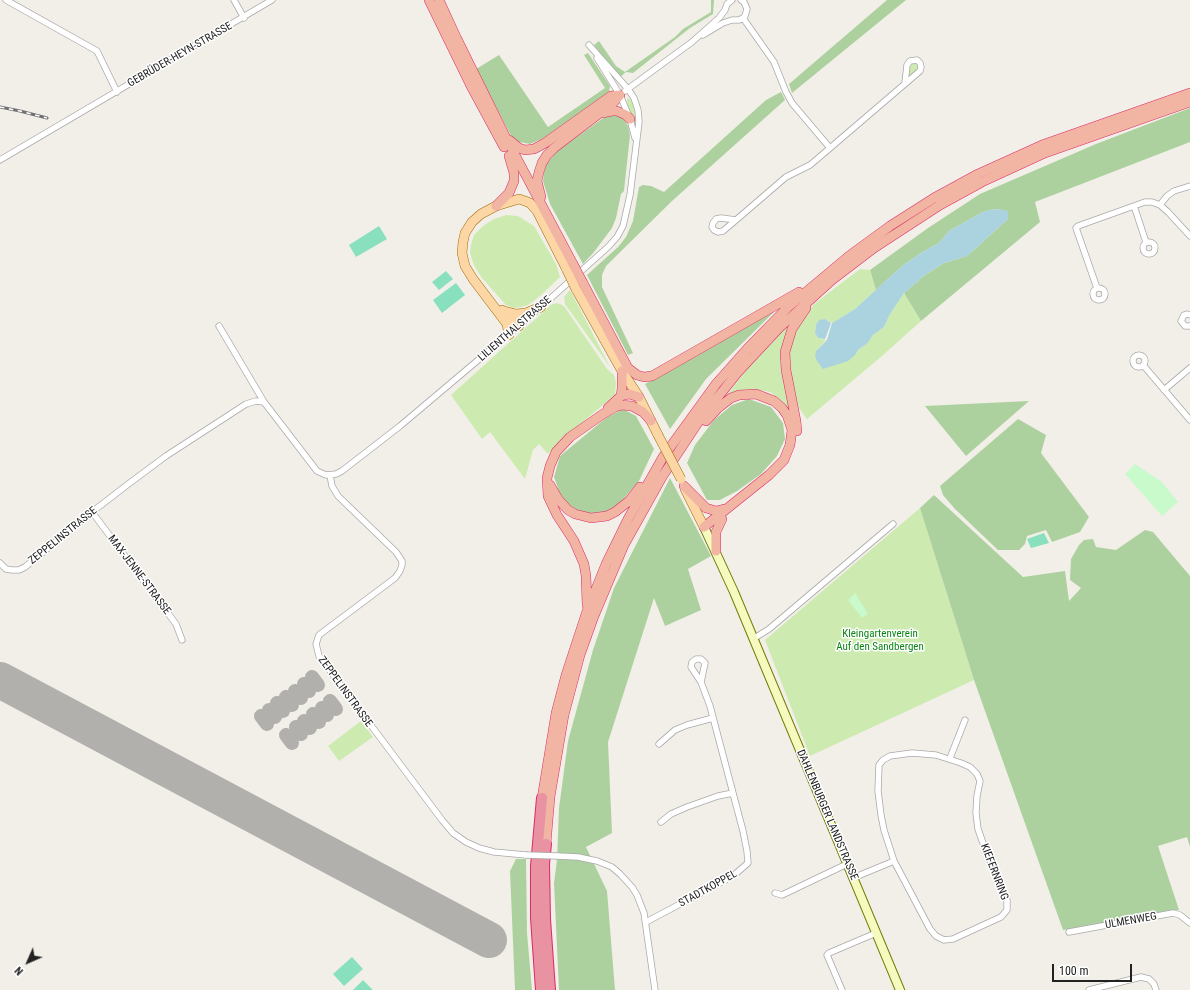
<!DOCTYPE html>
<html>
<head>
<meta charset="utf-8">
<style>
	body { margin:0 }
	#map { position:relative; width:1190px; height:990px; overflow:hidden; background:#f2efe9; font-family:"Roboto Condensed",sans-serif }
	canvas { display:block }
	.north { position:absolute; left:8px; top:942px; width:40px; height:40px; -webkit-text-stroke:3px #fff; paint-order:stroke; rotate:225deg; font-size:11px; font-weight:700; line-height:16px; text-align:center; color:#222 }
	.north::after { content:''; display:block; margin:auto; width:14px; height:18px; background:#222; clip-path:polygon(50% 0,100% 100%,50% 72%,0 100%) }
	.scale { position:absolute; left:1052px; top:964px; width:80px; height:18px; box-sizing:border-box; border:2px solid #222; border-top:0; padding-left:5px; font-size:12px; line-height:14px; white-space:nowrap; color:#222; -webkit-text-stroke:3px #fff; paint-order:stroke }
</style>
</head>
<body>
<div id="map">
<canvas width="1190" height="990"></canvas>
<div class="north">N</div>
<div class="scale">100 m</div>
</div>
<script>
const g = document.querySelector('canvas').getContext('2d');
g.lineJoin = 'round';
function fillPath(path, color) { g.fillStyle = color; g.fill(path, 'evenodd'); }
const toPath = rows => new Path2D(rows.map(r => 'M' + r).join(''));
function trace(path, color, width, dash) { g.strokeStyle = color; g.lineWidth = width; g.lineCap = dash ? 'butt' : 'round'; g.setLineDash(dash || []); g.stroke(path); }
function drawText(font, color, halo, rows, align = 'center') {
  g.font = font + ' "Roboto Condensed",sans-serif'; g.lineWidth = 3; g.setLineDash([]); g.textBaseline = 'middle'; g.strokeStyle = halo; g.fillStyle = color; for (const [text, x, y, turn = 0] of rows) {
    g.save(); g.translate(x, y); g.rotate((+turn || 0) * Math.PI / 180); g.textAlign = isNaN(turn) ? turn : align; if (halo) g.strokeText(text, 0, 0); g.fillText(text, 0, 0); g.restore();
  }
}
fillPath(toPath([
	[913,60,921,67,905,83,907,65],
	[627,98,631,100,635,109,637,122,636,134,627,102],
	[506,215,518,216,534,226,556,264,560,277,540,296,528,305,521,307,513,308,506,305,481,277,474,265,470,253,471,245,474,235,483,226,494,219],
	[860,269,870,270,876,290,855,309,832,323,825,319,816,325,815,333,818,338,826,340,816,351,855,355,859,349,867,344,873,335,884,327,890,314,904,293,921,321,882,356,807,419,799,408,793,386,789,353,795,330,814,304],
	[570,290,609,365,610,367,565,304,564,297],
	[556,303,560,304,564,306,607,369,614,375,616,382,615,395,560,441,548,454,539,444,533,450,525,479,490,432,482,439,451,395,551,305],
	[790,323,782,350,781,370,791,412,782,401,770,392,755,389,743,390,725,398,745,372],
	[920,508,974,680,810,756,765,640],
	[361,721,373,737,339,761,328,746]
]), '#cdebb0');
fillPath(toPath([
	[711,0,714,0,713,14,690,28,633,73,626,72,619,78,594,45,599,41,616,66,625,72,675,37,683,29,711,12],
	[887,0,906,0,792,93,789,84],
	[588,53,610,86,609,92,544,138,530,144,514,141,476,69,499,55,548,127,605,88,584,55],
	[781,92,785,100,672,201,606,266,602,275,602,287,633,353,628,355,587,275,618,247,626,237,633,221,639,187,643,185,651,186,664,192,766,100],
	[1190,108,1190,142,1035,202,1040,222,921,321,904,293,925,275,944,263,967,256,1008,219,999,209,989,210,981,213,949,231,939,243,921,253,902,266,876,290,870,270,928,228,980,194,1096,144],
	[614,114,623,118,628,126,630,135,624,191,621,194,616,218,612,228,594,252,583,264,550,204,543,181,544,173,546,165,557,151,606,116],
	[776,310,706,379,670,429,645,384],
	[749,399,771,407,783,423,785,439,777,456,761,474,737,491,720,500,707,500,687,463,695,445,714,420,732,405],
	[1029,401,966,456,925,406],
	[623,409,636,416,654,449,639,481,619,504,606,512,593,514,577,511,565,501,559,491,554,477,560,456,606,418],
	[1018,419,1046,435,1041,453,1089,517,1080,532,1052,542,1046,530,1027,536,1025,544,1019,550,998,550,955,509,943,495,940,486],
	[670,478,711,556,688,569,701,610,665,626,654,598,608,742,612,833,586,847,607,891,615,990,559,990,554,883,557,860,559,808,568,741,593,650,614,588],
	[934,495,1023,577,1065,571,1069,601,1081,588,1070,580,1071,559,1079,545,1084,540,1093,539,1096,547,1116,550,1145,530,1153,532,1190,576,1190,847,1187,837,1158,846,1179,910,1063,930,974,680,920,508],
	[516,859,526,859,527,933,532,990,515,990,510,871]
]), '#add19e');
fillPath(toPath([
	[1135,464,1162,482,1178,502,1162,516,1125,474],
	[855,593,868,614,862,618,848,600]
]), '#c8facc');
fillPath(toPath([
	[379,226,387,239,356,257,349,245],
	[446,271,453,279,439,290,432,282],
	[456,283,465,295,442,313,433,300],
	[1044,533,1049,543,1031,548,1027,539],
	[352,957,363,969,344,986,333,974],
	[363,980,373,990,353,990]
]), '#88e0be');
fillPath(toPath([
	[999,209,1008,211,1008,219,967,256,944,263,925,275,904,293,890,314,884,327,873,335,867,344,859,349,855,355,848,361,823,369,817,361,815,356,816,351,827,340,832,323,855,309,902,266,921,253,939,243,949,231,981,213,989,210],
	[825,319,831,323,825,339,818,338,815,333,816,325,819,320]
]), '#aad3df');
trace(toPath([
	[312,677,318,685],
	[304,684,309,691],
	[295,691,301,698],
	[286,697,292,705],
	[330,701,336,709],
	[277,703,283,711],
	[322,708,327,715],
	[269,710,275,717],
	[313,714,319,722],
	[261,716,267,724],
	[304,721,310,728],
	[296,727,301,734],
	[286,735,292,743]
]), '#b1b0ac', 14);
trace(toPath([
	[0,680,489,940]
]), '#b1b0ac', 36);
const minor = toPath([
	[6,0,97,51,117,92],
	[234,0,244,18],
	[743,18,774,62,786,92,792,103,830,148],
	[703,35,723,23,732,20,739,20,743,18,745,16,747,9,744,2,741,0],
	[597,58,620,95,630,119,635,138],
	[625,91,692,42,719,18,725,10,727,4,732,0],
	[0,160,272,0],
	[1160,205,1167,196,1174,191,1190,186],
	[1134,206,1146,242],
	[736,220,723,231,718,232,714,230,712,227,713,223,716,219,721,218,736,220,786,177,810,165,816,160,920,71,921,67,920,63,917,60,910,61,907,65,905,83],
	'1143 248a6 6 0 1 1 12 0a6 6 0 1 1-12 0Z',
	'1093 294a6 6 0 1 1 12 0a6 6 0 1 1-12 0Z',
	[1097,288,1076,228,1078,226,1145,202,1152,202,1160,205,1168,212,1190,236],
	[1190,315,1187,314,1184,315,1181,321,1185,326,1190,326],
	[219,326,264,402],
	'1133 361a6 6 0 1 1 12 0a6 6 0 1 1-12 0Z',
	[1143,365,1190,420],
	[1164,390,1190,368],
	[330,475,332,486,338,496,396,552,402,561,402,565,400,571,395,578,319,635,316,644,319,656,442,820,453,833,466,842,479,848,494,852,526,855],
	[92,512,176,624,182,640],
	[0,563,6,569,12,570,19,570,25,567,92,512,127,485,166,456,246,404,256,401,264,402,317,471,326,475,336,474,342,471,400,426,541,307,608,247,617,237,623,226,630,195,639,122,638,110,634,98,628,89,589,45],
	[753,639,769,629,893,524],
	[659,744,675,730,687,725,713,718],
	[950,758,965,720],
	[661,822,671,814,687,807,718,796,733,793],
	[557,856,578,857,597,861,612,867,620,874,632,887,637,895,644,913,655,990],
	[853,878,894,861,930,929,936,936,944,940,953,939,1001,917,1007,910,1007,900,984,846,978,829,976,813,977,796,980,781,977,774,970,767,961,763,936,755,912,753,890,756,883,760,879,765,878,791,881,815,884,830,894,861],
	[775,893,782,895,847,864],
	[646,922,733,876,748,863,747,851,743,831,710,706,701,682,705,663,701,659,696,659,692,662,691,667,701,682],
	[1069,932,1173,913,1180,915,1190,923],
	[842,990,827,955,829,953,876,933],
	[1089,990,1141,977,1149,979,1154,984,1156,990]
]);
const secondary = toPath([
	[704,527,734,592,900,990]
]);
const primary = toPath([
	[576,289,622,371,639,397,658,435],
	[502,310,519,326],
	[504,311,516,314,526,313,541,307],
	[509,335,507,324,473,279,465,266,462,253,463,242,465,233,472,222,481,214,496,206,519,199,525,201,530,203,537,211,567,270],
	[685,489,704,527]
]);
const trunk = toPath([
	[429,0,471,86,504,147],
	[439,0,457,39,505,136,573,264],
	[602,113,612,111,617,111,626,115,630,119],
	[509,140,519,148,525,150,534,149,545,143,611,96,620,95],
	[541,197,537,181,539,172,542,163,547,155,554,148,613,103,620,95],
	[496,206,509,193,514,181,514,173,509,156],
	[583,283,628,368,637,375,644,377,652,376,799,292],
	[621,396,622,388,622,371],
	[608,408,621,396,629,394,639,397],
	[797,431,796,421,786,370,785,352,792,329,806,308],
	[550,485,558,499,568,510,575,514,591,518,607,516,615,512,629,501,640,487],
	[684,486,706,508,716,511,724,509],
	[704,527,769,475,784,460,790,445,792,430,787,415,782,408,774,401,756,394,739,395,731,398,718,408,706,421],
	[716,551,716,532,722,519],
	[587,605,586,576,584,564,574,541,557,515,548,496,547,478,550,466,556,452,570,437,603,414,615,407,621,405,632,406,643,412,651,421],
	[542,798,556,713,566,675,587,611,606,564,628,519,663,457,716,384,747,349,788,307,849,256,890,226,934,198,978,174,1042,145,1190,93],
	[546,844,550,797,564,715,580,655,594,616,624,545,662,477,701,418,738,372,779,328,832,280,874,248,940,205,982,182,1045,153,1190,102]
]);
const motorway = toPath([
	[546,844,544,864,545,919,550,990],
	[541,990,536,918,536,866,542,798]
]);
trace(minor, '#a9a9a9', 7);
trace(secondary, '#707d05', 10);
trace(primary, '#a06b00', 10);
trace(trunk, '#dc2a67', 10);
trace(motorway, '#dc2a67', 12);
trace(minor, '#fff', 5.5);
trace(secondary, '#f7fabf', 8);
trace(primary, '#fcd6a4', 9);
trace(trunk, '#f2b4a3', 9);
trace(motorway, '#e892a2', 10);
const rail = toPath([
	[0,107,20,111,47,118]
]);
trace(rail, '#707070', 3);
trace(rail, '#fff', 1.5, [4.5]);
const minorBridge = toPath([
	[526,855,557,856]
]);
const primaryBridge = toPath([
	[567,270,576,289],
	[658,435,681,479]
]);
const trunkBridge = toPath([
	[573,264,583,283]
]);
trace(minorBridge, '#a9a9a9', 7, []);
trace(primaryBridge, '#a06b00', 10, []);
trace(trunkBridge, '#dc2a67', 10, []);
trace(minorBridge, '#fff', 5.5);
trace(primaryBridge, '#fcd6a4', 9);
trace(trunkBridge, '#f2b4a3', 9);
drawText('11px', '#222', '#fff', [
	["GEBRÜDER-HEYN-STRASSE",180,55,-30],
	["LILIENTHALSTRASSE",515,329,-41],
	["ZEPPELINSTRASSE",63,536,-39],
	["MAX-JENNE-STRASSE",139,575,53],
	["ZEPPELINSTRASSE",345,692,54],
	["DAHLENBURGER LANDSTRASSE",827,815,67],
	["KIEFERNRING",994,872,69],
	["STADTKOPPEL",708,889,-29],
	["ULMENWEG",1131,921,-10]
]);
drawText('11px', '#0c8416', '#fff', [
	["Kleingartenverein",880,634],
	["Auf den Sandbergen",880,647]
]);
</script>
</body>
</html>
